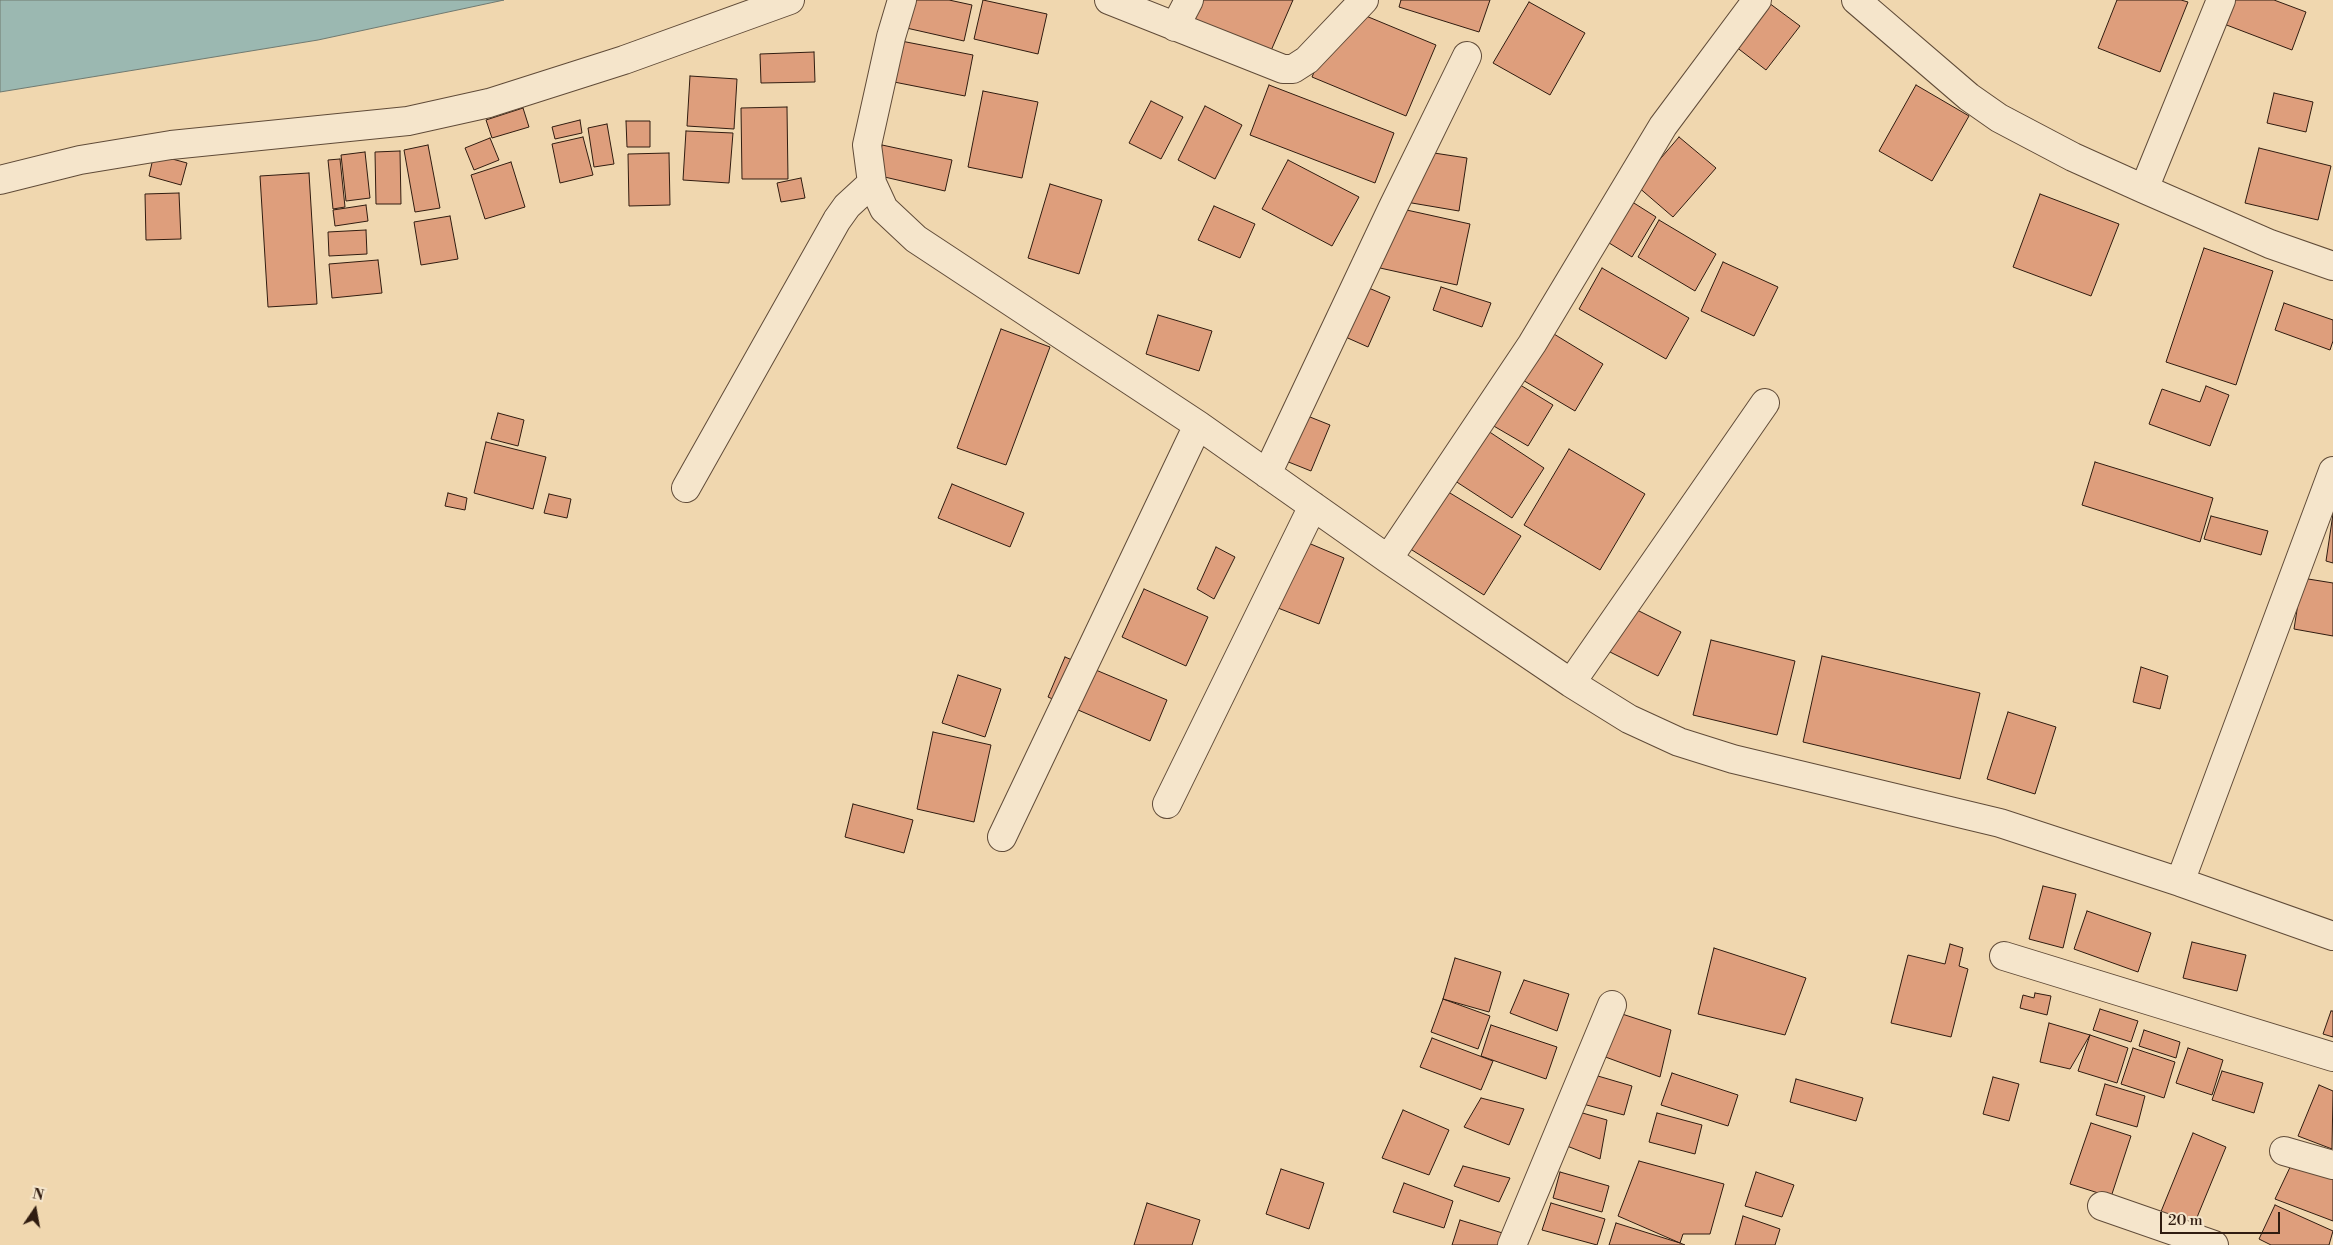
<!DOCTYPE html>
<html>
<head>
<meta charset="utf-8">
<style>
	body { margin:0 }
	#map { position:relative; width:2333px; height:1245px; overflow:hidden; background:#f0d7af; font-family:"Libre Bodoni",serif }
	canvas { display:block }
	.north { position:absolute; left:10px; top:1185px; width:50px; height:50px; -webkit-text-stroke:4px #f5e5cb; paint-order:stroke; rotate:12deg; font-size:14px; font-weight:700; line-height:20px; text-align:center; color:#301c10 }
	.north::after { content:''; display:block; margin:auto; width:18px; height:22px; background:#301c10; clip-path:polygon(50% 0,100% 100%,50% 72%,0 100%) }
	.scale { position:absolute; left:2160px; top:1212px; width:120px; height:22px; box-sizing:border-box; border:2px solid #301c10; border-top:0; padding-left:6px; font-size:15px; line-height:18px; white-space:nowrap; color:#301c10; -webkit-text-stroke:4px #f5e5cb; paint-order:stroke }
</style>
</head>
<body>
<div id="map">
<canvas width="2333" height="1245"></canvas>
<div class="north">N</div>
<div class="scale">20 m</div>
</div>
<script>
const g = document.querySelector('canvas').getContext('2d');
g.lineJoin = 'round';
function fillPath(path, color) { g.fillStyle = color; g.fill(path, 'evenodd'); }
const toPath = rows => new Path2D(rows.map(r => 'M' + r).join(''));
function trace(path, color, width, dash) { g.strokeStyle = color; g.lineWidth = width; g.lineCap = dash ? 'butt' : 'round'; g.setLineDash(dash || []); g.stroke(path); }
const water = toPath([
	[0,0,504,0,318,40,0,92,0,0]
]);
fillPath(water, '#9bb8b1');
trace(water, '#707a71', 1);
const building = toPath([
	[907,0,949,0,972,5,964,41,902,27,907,0],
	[983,0,1047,14,1038,54,974,39,983,0],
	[1179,0,1293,0,1270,53,1174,13,1179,0],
	[1401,0,1490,0,1479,32,1399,7,1401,0],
	[1765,0,1800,26,1766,70,1731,43,1765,0],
	[2117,0,2181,0,2188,2,2160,72,2098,48,2117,0],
	[2233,0,2274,0,2306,12,2292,50,2224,24,2233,0],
	[1529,2,1585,33,1550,95,1493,63,1529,2],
	[1342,6,1436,45,1406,116,1312,77,1342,6],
	[896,40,973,55,965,96,889,81,896,40],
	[814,52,815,82,761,83,760,54,814,52],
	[690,76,737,79,734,129,687,126,690,76],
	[1269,85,1394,133,1375,183,1250,135,1269,85],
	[1916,85,1969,116,1932,181,1879,151,1916,85],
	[983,91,1038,102,1022,178,968,167,983,91],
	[2274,93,2313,102,2306,132,2267,123,2274,93],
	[1151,101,1183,117,1161,159,1129,143,1151,101],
	[1205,106,1242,125,1215,179,1178,160,1205,106],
	[787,107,788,179,742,179,741,108,787,107],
	[523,108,529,127,492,138,486,120,523,108],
	[580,120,582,133,555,139,552,127,580,120],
	[626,121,650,121,650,147,627,147,626,121],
	[607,124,614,164,594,167,588,128,607,124],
	[686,131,733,133,729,183,683,180,686,131],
	[583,137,593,175,560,183,552,144,583,137],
	[1679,137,1716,168,1673,217,1637,186,1679,137],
	[490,138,499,160,474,170,465,148,490,138],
	[428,145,440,208,415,212,404,150,428,145],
	[882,145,952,160,945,191,876,175,882,145],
	[2259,148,2331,166,2318,220,2245,203,2259,148],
	[1414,150,1467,158,1459,211,1406,202,1414,150],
	[400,151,401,204,376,204,375,152,400,151],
	[365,152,370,198,346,201,341,155,365,152],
	[669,153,670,205,629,206,628,154,669,153],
	[154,154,187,163,181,185,149,176,154,154],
	[340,159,345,207,333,209,328,160,340,159],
	[1288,160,1359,197,1332,246,1262,209,1288,160],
	[511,162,525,207,485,219,471,175,511,162],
	[309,173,317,304,268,307,260,176,309,173],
	[801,178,805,198,781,202,777,183,801,178],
	[1050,184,1102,200,1079,274,1028,258,1050,184],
	[179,193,181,239,146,240,145,194,179,193],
	[2040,194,2119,224,2091,296,2013,267,2040,194],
	[1626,198,1656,217,1632,257,1601,238,1626,198],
	[366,205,368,221,335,226,333,210,366,205],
	[1214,206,1255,224,1240,258,1198,240,1214,206],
	[1393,207,1470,224,1457,285,1380,268,1393,207],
	[450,216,458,259,421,265,414,222,450,216],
	[1659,220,1716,254,1695,291,1638,257,1659,220],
	[366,230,367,254,329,256,328,232,366,230],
	[2204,248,2273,271,2236,385,2166,362,2204,248],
	[378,260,382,293,332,298,329,264,378,260],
	[1723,262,1778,287,1754,336,1701,311,1723,262],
	[1602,268,1689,318,1666,359,1579,309,1602,268],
	[1345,278,1390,297,1368,347,1323,327,1345,278],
	[1441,287,1491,303,1482,327,1433,310,1441,287],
	[2284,303,2333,320,2333,341,2330,350,2275,330,2284,303],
	[1158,315,1212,331,1199,371,1146,354,1158,315],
	[1001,329,1050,347,1006,465,957,448,1001,329],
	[1549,331,1603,364,1575,411,1521,379,1549,331],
	[1517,383,1553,405,1528,446,1492,425,1517,383],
	[2206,386,2229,395,2210,446,2149,424,2162,389,2200,402,2206,386],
	[1285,407,1330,425,1311,471,1266,453,1285,407],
	[498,413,524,420,518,446,491,439,498,413],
	[1479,425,1544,468,1512,518,1446,475,1479,425],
	[486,442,546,457,533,509,474,493,486,442],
	[1569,449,1645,494,1600,570,1524,525,1569,449],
	[2095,462,2213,498,2200,542,2082,505,2095,462],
	[952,484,1024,513,1010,547,938,518,952,484],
	[1440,487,1521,536,1484,595,1404,545,1440,487],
	[448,493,467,498,465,510,445,506,448,493],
	[549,494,571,499,567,518,544,513,549,494],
	[2333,514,2333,563,2326,561,2333,514],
	[2211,516,2268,531,2261,555,2204,539,2211,516],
	[1287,534,1344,558,1319,624,1260,601,1287,534],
	[1216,547,1235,557,1214,599,1197,589,1216,547],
	[2302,578,2333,583,2333,636,2294,629,2302,578],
	[1144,589,1208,617,1186,666,1122,637,1144,589],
	[1615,599,1681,632,1658,676,1592,643,1615,599],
	[1711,640,1795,661,1777,735,1693,715,1711,640],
	[1822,656,1980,693,1960,779,1803,742,1822,656],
	[1065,657,1167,700,1150,741,1048,697,1065,657],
	[2141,667,2168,676,2160,709,2133,702,2141,667],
	[958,675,1001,689,985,737,942,723,958,675],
	[2008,712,2056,727,2035,794,1987,779,2008,712],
	[933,732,991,745,974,822,917,809,933,732],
	[853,804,913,820,904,853,845,837,853,804],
	[2043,886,2076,894,2063,948,2029,939,2043,886],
	[2087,911,2151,933,2138,972,2074,949,2087,911],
	[2192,942,2246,955,2237,991,2183,978,2192,942],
	[1950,944,1963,948,1959,966,1968,969,1951,1037,1891,1023,1908,955,1945,964,1950,944],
	[1714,948,1806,978,1785,1035,1698,1014,1714,948],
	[1455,958,1501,972,1489,1012,1443,999,1455,958],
	[1524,980,1569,994,1557,1031,1510,1013,1524,980],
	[2035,993,2051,996,2047,1015,2020,1008,2023,995,2034,998,2035,993],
	[1443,999,1490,1016,1478,1049,1431,1032,1443,999],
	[2100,1009,2138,1021,2131,1042,2093,1030,2100,1009],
	[2331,1011,2333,1011,2333,1037,2323,1034,2331,1011],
	[1616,1012,1671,1030,1660,1077,1600,1055,1616,1012],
	[2049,1023,2090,1035,2070,1069,2040,1062,2049,1023],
	[1491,1025,1557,1047,1546,1079,1481,1056,1491,1025],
	[2144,1030,2180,1042,2176,1058,2139,1046,2144,1030],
	[2090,1035,2128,1048,2117,1083,2078,1071,2090,1035],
	[1432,1038,1493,1061,1481,1090,1420,1067,1432,1038],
	[2133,1048,2175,1062,2164,1098,2121,1084,2133,1048],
	[2188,1048,2223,1060,2212,1095,2176,1083,2188,1048],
	[2222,1071,2263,1083,2254,1113,2212,1100,2222,1071],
	[1672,1073,1738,1095,1728,1126,1661,1105,1672,1073],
	[1591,1074,1632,1086,1624,1115,1583,1104,1591,1074],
	[1993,1077,2019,1084,2009,1121,1983,1114,1993,1077],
	[1796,1079,1863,1098,1856,1121,1790,1102,1796,1079],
	[2105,1084,2145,1096,2137,1127,2096,1115,2105,1084],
	[2319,1085,2333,1091,2332,1149,2298,1136,2319,1085],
	[1481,1098,1524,1109,1509,1145,1464,1127,1481,1098],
	[1403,1110,1449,1130,1429,1175,1382,1158,1403,1110],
	[1579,1112,1607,1120,1600,1159,1567,1146,1579,1112],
	[1657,1113,1702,1125,1695,1154,1649,1142,1657,1113],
	[2091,1123,2131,1136,2111,1197,2070,1184,2091,1123],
	[2193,1133,2226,1147,2193,1227,2160,1214,2193,1133],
	[1639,1161,1724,1184,1710,1234,1683,1234,1680,1243,1618,1216,1639,1161],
	[2293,1161,2333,1175,2333,1221,2275,1199,2293,1161],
	[1463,1166,1510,1178,1499,1202,1454,1186,1463,1166],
	[1281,1169,1324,1183,1309,1229,1266,1214,1281,1169],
	[1560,1172,1609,1186,1602,1212,1553,1198,1560,1172],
	[1756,1172,1794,1185,1782,1217,1745,1206,1756,1172],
	[1404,1183,1453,1201,1444,1228,1393,1212,1404,1183],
	[1147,1203,1200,1220,1192,1245,1134,1245,1147,1203],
	[1551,1203,1605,1219,1597,1245,1542,1230,1551,1203],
	[2275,1205,2333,1231,2329,1245,2271,1245,2259,1239,2275,1205],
	[1743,1216,1780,1229,1775,1245,1735,1245,1743,1216],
	[1460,1220,1509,1235,1505,1245,1452,1245,1460,1220],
	[1616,1223,1680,1243,1685,1245,1609,1245,1616,1223]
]);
fillPath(building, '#de9e7c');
trace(building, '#301c10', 1);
const minor = toPath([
	[902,0,891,37,867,145,872,183,884,209,916,239,1198,425,1388,559,1571,683,1629,719,1679,742,1733,759,2000,823,2180,882,2333,936],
	[1109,0,1283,69,1293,69,1307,60,1364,0],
	[1856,0,1969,97,1999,118,2073,157,2144,189,2270,244,2333,266],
	[1175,27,1189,0],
	[0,180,80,160,171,145,408,121,489,103,624,60,790,0],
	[2144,189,2221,0],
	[1267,474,1393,207,1467,56],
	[686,488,837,220,847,206,872,183],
	[1388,559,1532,344,1663,126,1757,0],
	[1571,683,1765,403],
	[1167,804,1313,506],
	[1002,837,1198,425],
	[2180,882,2333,471],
	[2004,956,2333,1057],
	[2284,1151,2333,1165],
	[2102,1206,2214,1245],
	[1512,1245,1612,1005]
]);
trace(minor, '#604b38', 30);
trace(minor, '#f5e5cb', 28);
</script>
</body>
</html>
